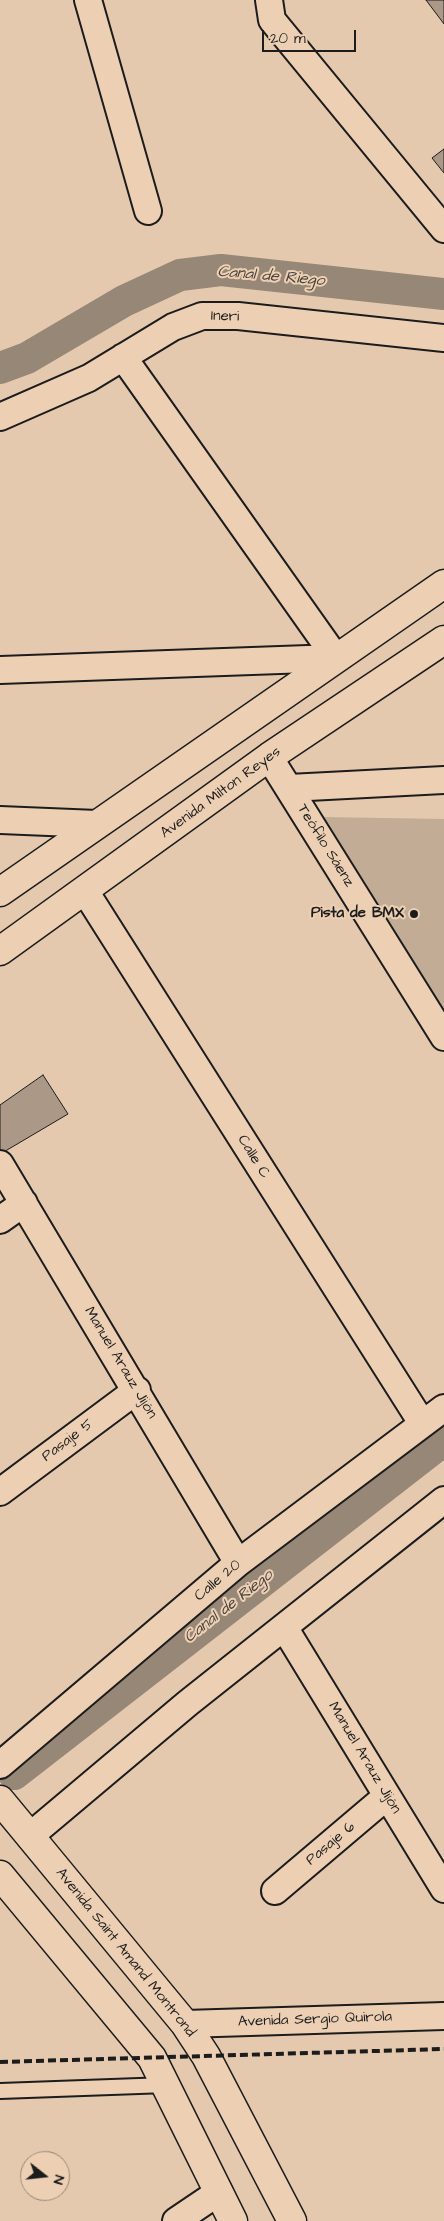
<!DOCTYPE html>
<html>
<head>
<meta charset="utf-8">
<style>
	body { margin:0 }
	#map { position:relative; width:444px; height:2221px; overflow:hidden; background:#e5c9ae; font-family:"Architects Daughter",sans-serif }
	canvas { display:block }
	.north { position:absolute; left:20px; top:2151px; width:50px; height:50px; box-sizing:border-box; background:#edd0b4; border:1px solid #987; border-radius:50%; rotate:106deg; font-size:14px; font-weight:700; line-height:20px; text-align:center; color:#1c1c1c }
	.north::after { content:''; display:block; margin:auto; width:18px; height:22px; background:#1c1c1c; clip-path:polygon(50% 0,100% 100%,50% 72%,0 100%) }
	.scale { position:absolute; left:262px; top:30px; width:94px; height:22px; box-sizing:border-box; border:2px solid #1c1c1c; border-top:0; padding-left:6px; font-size:15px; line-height:18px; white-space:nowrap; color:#1c1c1c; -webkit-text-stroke:4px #edd0b4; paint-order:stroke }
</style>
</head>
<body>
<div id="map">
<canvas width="444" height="2221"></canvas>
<div class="north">N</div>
<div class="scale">20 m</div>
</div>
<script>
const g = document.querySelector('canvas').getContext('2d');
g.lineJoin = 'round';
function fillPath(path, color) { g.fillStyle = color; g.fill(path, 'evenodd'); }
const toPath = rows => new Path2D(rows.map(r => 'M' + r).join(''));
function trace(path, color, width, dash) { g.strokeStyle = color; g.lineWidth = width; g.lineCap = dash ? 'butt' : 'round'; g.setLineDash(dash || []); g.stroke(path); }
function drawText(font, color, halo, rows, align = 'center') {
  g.font = font + ' "Architects Daughter",sans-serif'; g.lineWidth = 4; g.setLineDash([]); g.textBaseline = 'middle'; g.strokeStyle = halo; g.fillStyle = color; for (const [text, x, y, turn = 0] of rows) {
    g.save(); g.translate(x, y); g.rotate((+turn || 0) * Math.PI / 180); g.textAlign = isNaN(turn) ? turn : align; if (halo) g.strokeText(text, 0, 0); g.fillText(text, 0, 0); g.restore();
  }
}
fillPath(toPath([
	[324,817,444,819,444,1010]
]), '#c3ac96');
trace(toPath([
	[0,368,27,358,124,301,180,275,221,270,444,294],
	[14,1774,444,1440]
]), '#978776', 32);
const building = toPath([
	[426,0,444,0,444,24,426,0],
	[444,149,444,173,432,158,444,149],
	[43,1075,68,1114,2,1153,0,1150,0,1105,43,1075]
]);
fillPath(building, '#ac9886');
trace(building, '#1c1c1c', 1);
const lane = toPath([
	[0,2091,167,2085]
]);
const street = toPath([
	[88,0,148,211],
	[269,0,272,20,444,229],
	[123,357,336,658],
	[0,417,89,378,173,327,202,316,238,316,444,338],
	[0,670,336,658],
	[269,757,444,1037],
	[289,788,444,780],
	[0,820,97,824],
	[85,891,422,1423],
	[0,1164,238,1563],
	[0,1220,24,1203],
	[0,1492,137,1390],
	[284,1627,444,1889],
	[0,1765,238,1563,444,1408],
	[30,1836,188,1703,444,1500],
	[275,1891,387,1796],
	[185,2024,444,2016],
	[176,2221,219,2192]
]);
const secondary = toPath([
	[0,892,444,584],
	[0,951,269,757,444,640],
	[0,1800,185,2024,206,2056,292,2221],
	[0,1875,152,2058,233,2221]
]);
trace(lane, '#1c1c1c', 18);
trace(street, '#1c1c1c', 30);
trace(secondary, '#1c1c1c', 31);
trace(lane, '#edd0b4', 14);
trace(street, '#edd0b4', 26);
trace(secondary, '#edd0b4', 28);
trace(toPath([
	[0,2062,444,2049]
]), '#1c1c1c', 4, [8, 4]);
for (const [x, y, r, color] of [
	[414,914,5,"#1c1c1c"]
]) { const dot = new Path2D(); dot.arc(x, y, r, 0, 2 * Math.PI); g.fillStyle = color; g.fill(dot); trace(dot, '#edd0b4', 2); }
drawText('15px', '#1c1c1c', '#edd0b4', [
	["Ineri",225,317,2],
	["Avenida Milton Reyes",221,793,-36],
	["Teófilo Sáenz",325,846,58],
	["Calle C",253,1157,58],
	["Manuel Arauz Jijón",120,1363,59],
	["Pasaje 5",68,1441,-37],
	["Calle 20",218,1581,-40],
	["Manuel Arauz Jijón",364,1758,59],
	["Pasaje 6",331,1844,-40],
	["Avenida Saint Amand Montrond",125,1953,51],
	["Avenida Sergio Quirola",315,2020,-2]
]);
drawText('bold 15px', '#1c1c1c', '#edd0b4', [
	["Pista de BMX",404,914]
], 'right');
drawText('italic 16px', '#47413c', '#edd0b4', [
	["Canal de Riego",271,277,5],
	["Canal de Riego",229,1607,-38]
]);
</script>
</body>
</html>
